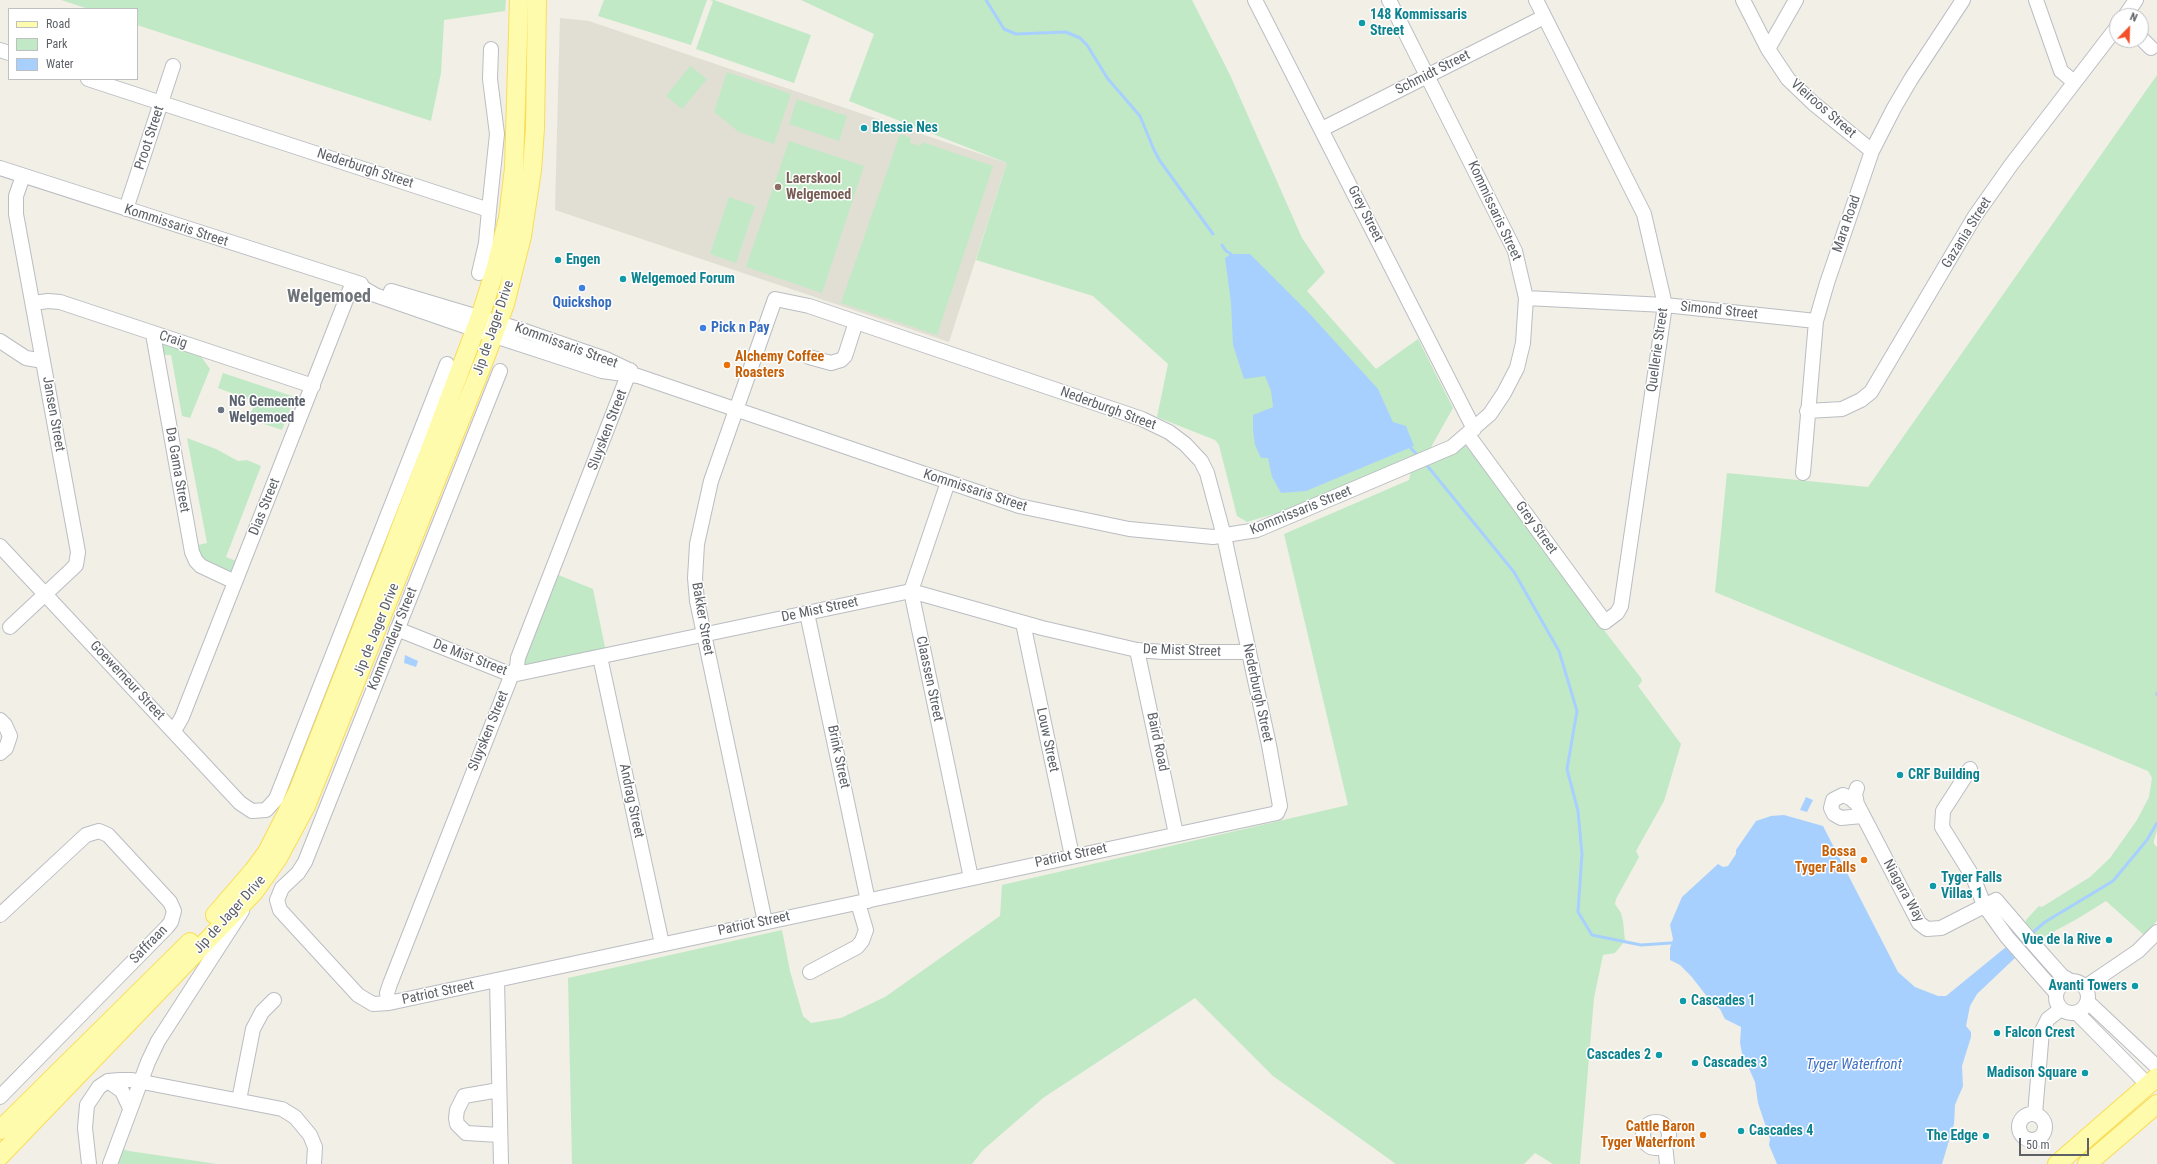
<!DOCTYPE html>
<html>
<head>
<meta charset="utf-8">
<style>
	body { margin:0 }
	#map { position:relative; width:2157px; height:1164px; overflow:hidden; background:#f1efe6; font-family:"Roboto Condensed",sans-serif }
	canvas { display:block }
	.legend { position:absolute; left:8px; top:8px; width:130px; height:72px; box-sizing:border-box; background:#fff; border:1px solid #bec0c2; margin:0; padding:5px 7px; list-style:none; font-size:12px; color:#5d6167 }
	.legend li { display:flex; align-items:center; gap:8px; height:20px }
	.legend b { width:20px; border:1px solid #bec0c2 }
	.north { position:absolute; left:2109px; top:8px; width:40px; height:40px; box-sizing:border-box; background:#fff; border:1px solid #bec0c2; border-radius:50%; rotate:23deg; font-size:11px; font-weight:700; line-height:16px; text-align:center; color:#5d6167 }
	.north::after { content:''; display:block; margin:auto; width:14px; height:18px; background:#f34f29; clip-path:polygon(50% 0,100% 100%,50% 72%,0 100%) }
	.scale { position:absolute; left:2019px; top:1138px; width:70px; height:18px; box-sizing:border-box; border:2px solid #5d6167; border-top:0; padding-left:5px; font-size:12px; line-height:14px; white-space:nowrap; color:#5d6167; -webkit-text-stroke:3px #fff; paint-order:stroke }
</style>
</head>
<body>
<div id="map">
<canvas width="2157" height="1164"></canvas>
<ul class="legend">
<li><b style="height:5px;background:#fffbad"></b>Road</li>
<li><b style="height:11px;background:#c1e9c6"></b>Park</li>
<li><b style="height:11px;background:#a8d0ff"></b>Water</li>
</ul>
<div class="north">N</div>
<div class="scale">50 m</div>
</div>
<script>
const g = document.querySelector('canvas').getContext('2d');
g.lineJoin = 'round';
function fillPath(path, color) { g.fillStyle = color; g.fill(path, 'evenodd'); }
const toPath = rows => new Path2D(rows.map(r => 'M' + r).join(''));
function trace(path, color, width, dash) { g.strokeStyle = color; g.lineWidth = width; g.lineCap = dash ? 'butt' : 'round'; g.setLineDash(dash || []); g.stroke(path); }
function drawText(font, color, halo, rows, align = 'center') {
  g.font = font + ' "Roboto Condensed",sans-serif'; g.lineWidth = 3; g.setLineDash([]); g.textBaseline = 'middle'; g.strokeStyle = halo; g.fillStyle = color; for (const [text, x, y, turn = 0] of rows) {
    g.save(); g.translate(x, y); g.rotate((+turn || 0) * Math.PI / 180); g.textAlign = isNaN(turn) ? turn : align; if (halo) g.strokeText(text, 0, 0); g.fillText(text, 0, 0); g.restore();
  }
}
fillPath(toPath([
	[560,18,589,21,1007,163,949,342,555,210]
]), '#e1dfd4');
fillPath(toPath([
	[61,0,506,0,505,11,444,20,441,73,431,121,137,25,137,9,89,9],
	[604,0,707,0,691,45,598,16],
	[710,0,714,0,811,35,794,83,696,49,713,1],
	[801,0,1192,0,1230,75,1302,238,1325,272,1307,291,1376,369,1418,339,1453,408,1430,449,1280,512,1247,522,1237,516,1219,445,1215,440,1157,417,1168,364,1093,296,976,260,1007,163,849,101,874,34],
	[690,66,707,79,682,109,666,96],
	[727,72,791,94,774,144,739,132,714,112],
	[2157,75,2157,831,2154,840,2154,844,2157,847,2157,921,2144,935,2106,901,2077,919,2040,939,2026,923,2026,920,2039,906,2042,907,2090,877,2110,858,2137,820,2149,797,2152,778,2148,771,1715,592,1727,473,1868,487],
	[797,99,847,116,839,141,789,124],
	[900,134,911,138,910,143,920,146,922,142,993,166,937,335,841,303],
	[789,141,864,166,822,293,746,267],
	[729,197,755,206,736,263,710,254],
	[165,344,200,355,210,369,190,418,182,416,171,355,163,355,161,347],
	[223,373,295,397,282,430,247,418,253,409,253,401,218,388],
	[187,438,216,449,238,461,247,460,261,466,226,557,236,561,230,574,206,563,200,556,198,545,207,543],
	[1465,446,1472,450,1482,462,1510,505,1535,536,1556,568,1641,678,1642,681,1638,686,1681,744,1664,801,1636,851,1639,857,1616,899,1615,904,1621,913,1623,921,1625,941,1615,953,1603,955,1594,998,1580,1164,1553,1164,1535,1153,1524,1164,1396,1164,1273,1076,1195,998,1043,1098,983,1150,972,1164,572,1164,568,978,782,930,790,971,803,1016,811,1023,841,1018,885,997,1000,916,1002,885,1348,805,1284,534,1409,480,1411,471,1438,460,1457,447],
	[556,574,593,589,606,652,527,666,523,662],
	[122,1149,129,1151,217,1164,117,1164]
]), '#c1e9c6');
fillPath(toPath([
	[1231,254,1250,254,1309,313,1378,389,1393,422,1406,426,1414,446,1306,491,1281,493,1272,477,1268,458,1261,458,1255,445,1253,431,1253,415,1273,407,1271,391,1265,376,1244,379,1233,345,1231,303,1225,258],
	[405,655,418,661,416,667,404,663],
	[1806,797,1813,800,1807,812,1800,810],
	[1784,815,1823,826,1898,972,1915,987,1938,996,1946,996,2006,947,2015,958,1977,994,1970,1006,1966,1026,1971,1032,1971,1037,1962,1066,1963,1086,1955,1105,1954,1124,1942,1164,1777,1164,1769,1145,1770,1139,1758,1103,1755,1082,1742,1053,1740,1043,1741,1027,1725,1019,1720,1009,1712,1003,1691,976,1680,965,1670,960,1670,948,1673,939,1670,925,1682,897,1718,864,1723,867,1728,866,1736,854,1736,850,1756,821,1771,816]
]), '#a8d0ff');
trace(toPath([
	[986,0,1004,29,1016,34,1066,32,1080,38,1087,45,1108,79,1140,116,1154,150,1160,161,1213,234],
	[1222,245,1226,251,1231,254],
	[1410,447,1418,456],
	[1425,463,1514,572,1559,651,1577,711,1567,769,1578,811,1582,854,1578,912,1592,935,1641,945,1671,943],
	[2157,693,2157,695],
	[2030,935,2045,922,2113,881,2147,840,2157,823]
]), '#a8d0ff', 3);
const minor = toPath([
	[1255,0,1474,429],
	[1743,0,1768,49,1788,79,1813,103,1872,151],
	[2036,0,2061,71,2074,82],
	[2125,16,2136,0],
	[2141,38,2151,48],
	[1768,49,1796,0],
	[0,50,9,53],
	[88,79,489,210,497,134,490,79,491,49],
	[1322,129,1544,17],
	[0,168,361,284],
	[126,209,173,66],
	[479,273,486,243,489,210],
	[353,282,375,295,476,330,602,371,638,376,1019,506,1129,529,1213,537,1257,530,1452,447,1490,414,1504,393,1517,368,1523,343,1526,298,1515,251,1389,0],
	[391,291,525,331,606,359,631,371],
	[1526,298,1665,305,1816,321],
	[33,303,48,301,60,302,313,386],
	[153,334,192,552,196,561,201,566,235,582],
	[0,341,26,358,43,361],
	[809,357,831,363,841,360,845,356,856,322],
	[500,371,305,862,298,873,282,888,277,900,280,910,358,995,373,1004,389,1003,1277,813,1280,806,1269,745,1224,536,1207,473,1201,461,1185,444,1169,432,1142,419,809,306,775,299,711,481,697,544,695,578,697,601,765,922],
	[1807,411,1842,409,1861,400,1871,392,1975,216,2011,165,2117,27],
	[1468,435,1605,622,1617,613,1621,606,1665,305,1644,214,1536,0],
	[1803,473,1816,321,1827,283,1872,151,1894,108,1911,79,1963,0],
	[948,482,911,591,971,878],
	[0,546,240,803,252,811,266,810,276,799,447,364],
	[807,613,868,901],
	[1023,623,1072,856],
	[10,627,71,570,76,565,78,552,16,214,16,196,23,176],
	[397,629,512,675,911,591,1042,628,1137,650,1163,652,1248,652],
	[1137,650,1176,834],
	[600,657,662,944],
	[0,720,5,725,10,736,6,748,0,753],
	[174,731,182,717,353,282],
	[1970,769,1943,811,1942,827,1973,877,1984,905,2007,937,2056,993],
	[1857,788,1855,794,1857,804,1919,923,1927,929,1941,928,1996,900,2038,949,2062,976,2071,981],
	[1857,804,1850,798,1843,795,1833,800,1831,808,1834,814,1841,818,1862,816],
	[0,915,86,835,99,831,108,835,170,902,174,911,171,922,167,927,0,1097],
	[810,972,857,947,862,941,866,930,858,903],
	[497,980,501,1164],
	'2056 997a16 16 0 1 1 32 0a16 16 0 1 1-32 0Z',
	[2085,987,2138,951,2157,932],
	[2088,1002,2157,1067],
	[389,1003,387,993,390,984,510,679,517,667,518,658,630,370],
	[2077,1013,2148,1085],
	[108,1081,122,1091,130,1108],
	[499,1090,464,1096,457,1110,456,1118,457,1124,466,1133,500,1135],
	[239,1100,253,1029,262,1012,274,1000],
	'2019 1127a13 13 0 1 1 26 0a13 13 0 1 1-26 0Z',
	[2035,1114,2042,1031,2048,1019,2061,1009],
	'1643 1135a13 13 0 1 1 26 0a13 13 0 1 1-26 0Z',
	[1665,1144,1667,1164],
	[89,1164,85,1128,87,1105,99,1087,108,1081,120,1080,132,1080,282,1109,295,1117,310,1135,315,1147,314,1164],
	[110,1164,148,1062,158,1041,242,911]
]);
const major = toPath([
	[215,915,253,871,267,852,298,791,389,559,480,317,496,267,508,218,514,168,519,0],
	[0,1130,190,942],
	[0,1156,254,892,278,858,306,806,487,353,505,304,522,236,532,170,535,128,537,0],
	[2057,1164,2157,1077],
	[2087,1164,2157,1104]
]);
trace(minor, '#babdc2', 16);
trace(major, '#fadd56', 20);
trace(minor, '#fff', 14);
trace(major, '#fffbad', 18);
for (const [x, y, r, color] of [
	[1362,23,4,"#0f9aa8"],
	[864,128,4,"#0f9aa8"],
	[778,187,4,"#8d6e63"],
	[558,260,4,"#0f9aa8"],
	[623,279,4,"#0f9aa8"],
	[582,288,4,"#3f7fe0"],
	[703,328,4,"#3f7fe0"],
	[727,365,4,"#e8710a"],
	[221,410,4,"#6b7280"],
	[1900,775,4,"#0f9aa8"],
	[1864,860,4,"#e8710a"],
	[1933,886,4,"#0f9aa8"],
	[2109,940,4,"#0f9aa8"],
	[2135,986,4,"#0f9aa8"],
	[1683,1001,4,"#0f9aa8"],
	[1997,1033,4,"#0f9aa8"],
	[1659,1055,4,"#0f9aa8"],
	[1695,1063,4,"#0f9aa8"],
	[2085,1073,4,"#0f9aa8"],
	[1741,1131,4,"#0f9aa8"],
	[1703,1135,4,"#e8710a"],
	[1986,1136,4,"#0f9aa8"]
]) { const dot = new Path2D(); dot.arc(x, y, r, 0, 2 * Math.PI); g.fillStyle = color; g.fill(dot); trace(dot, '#fff', 1.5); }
drawText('bold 14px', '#0d838f', '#fff', [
	["148 Kommissaris",1370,15],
	["Street",1370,31],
	["Blessie Nes",872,128],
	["Engen",566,260],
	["Welgemoed Forum",631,279],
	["CRF Building",1908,775],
	["Tyger Falls",1941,878],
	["Villas 1",1941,894],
	["Vue de la Rive",2101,940,"right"],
	["Avanti Towers",2127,986,"right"],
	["Cascades 1",1691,1001],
	["Falcon Crest",2005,1033],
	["Cascades 2",1651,1055,"right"],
	["Cascades 3",1703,1063],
	["Madison Square",2077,1073,"right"],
	["Cascades 4",1749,1131],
	["The Edge",1978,1136,"right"]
], 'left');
drawText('14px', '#5d6167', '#fff', [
	["Schmidt Street",1433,73,-27],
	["Vleiroos Street",1823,109,41],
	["Proot Street",150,138,-72],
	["Nederburgh Street",365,169,18],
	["Kommissaris Street",1494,211,65],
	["Grey Street",1365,214,63],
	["Mara Road",1847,224,-71],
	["Kommissaris Street",176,226,18],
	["Gazania Street",1967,233,-58],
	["Simond Street",1719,311,6],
	["Jip de Jager Drive",494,328,-71],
	["Craig",173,340,18],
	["Kommissaris Street",566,346,20],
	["Quellerie Street",1658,350,-82],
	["Nederburgh Street",1108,409,20],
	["Jansen Street",53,414,80],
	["Sluysken Street",608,430,-69],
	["Da Gama Street",177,470,80],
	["Kommissaris Street",975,491,18],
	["Dias Street",265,507,-68],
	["Kommissaris Street",1301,511,-22],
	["Grey Street",1536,528,54],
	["De Mist Street",820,610,-12],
	["Bakker Street",702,619,80],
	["Jip de Jager Drive",377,630,-68],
	["Kommandeur Street",393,639,-68],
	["De Mist Street",1182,651,2],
	["De Mist Street",470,658,21],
	["Claassen Street",929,679,78],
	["Goewerneur Street",127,681,47],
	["Nederburgh Street",1257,693,78],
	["Sluysken Street",489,731,-68],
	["Louw Street",1047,740,78],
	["Baird Road",1157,742,78],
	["Brink Street",838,757,78],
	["Andrag Street",631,801,78],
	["Patriot Street",1071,856,-12],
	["Niagara Way",1903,891,61],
	["Jip de Jager Drive",230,915,-48],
	["Patriot Street",754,924,-12],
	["Saffraan",149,945,-46],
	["Patriot Street",438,993,-12]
]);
drawText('bold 14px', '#785e54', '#fff', [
	["Laerskool",786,179],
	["Welgemoed",786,195]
], 'left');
drawText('bold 14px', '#366cbe', '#fff', [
	["Quickshop",582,303],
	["Pick n Pay",711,328,"left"]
]);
drawText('bold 14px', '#c56008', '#fff', [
	["Alchemy Coffee",735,357,"left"],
	["Roasters",735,373,"left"],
	["Bossa",1856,852],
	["Tyger Falls",1856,868],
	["Cattle Baron",1695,1127],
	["Tyger Waterfront",1695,1143]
], 'right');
drawText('bold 14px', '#5b616d', '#fff', [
	["NG Gemeente",229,402],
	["Welgemoed",229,418]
], 'left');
drawText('italic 15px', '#4071c2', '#fff', [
	["Tyger Waterfront",1854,1065]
]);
drawText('bold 18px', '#6e7379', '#fff', [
	["Welgemoed",329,297]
]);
</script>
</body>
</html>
